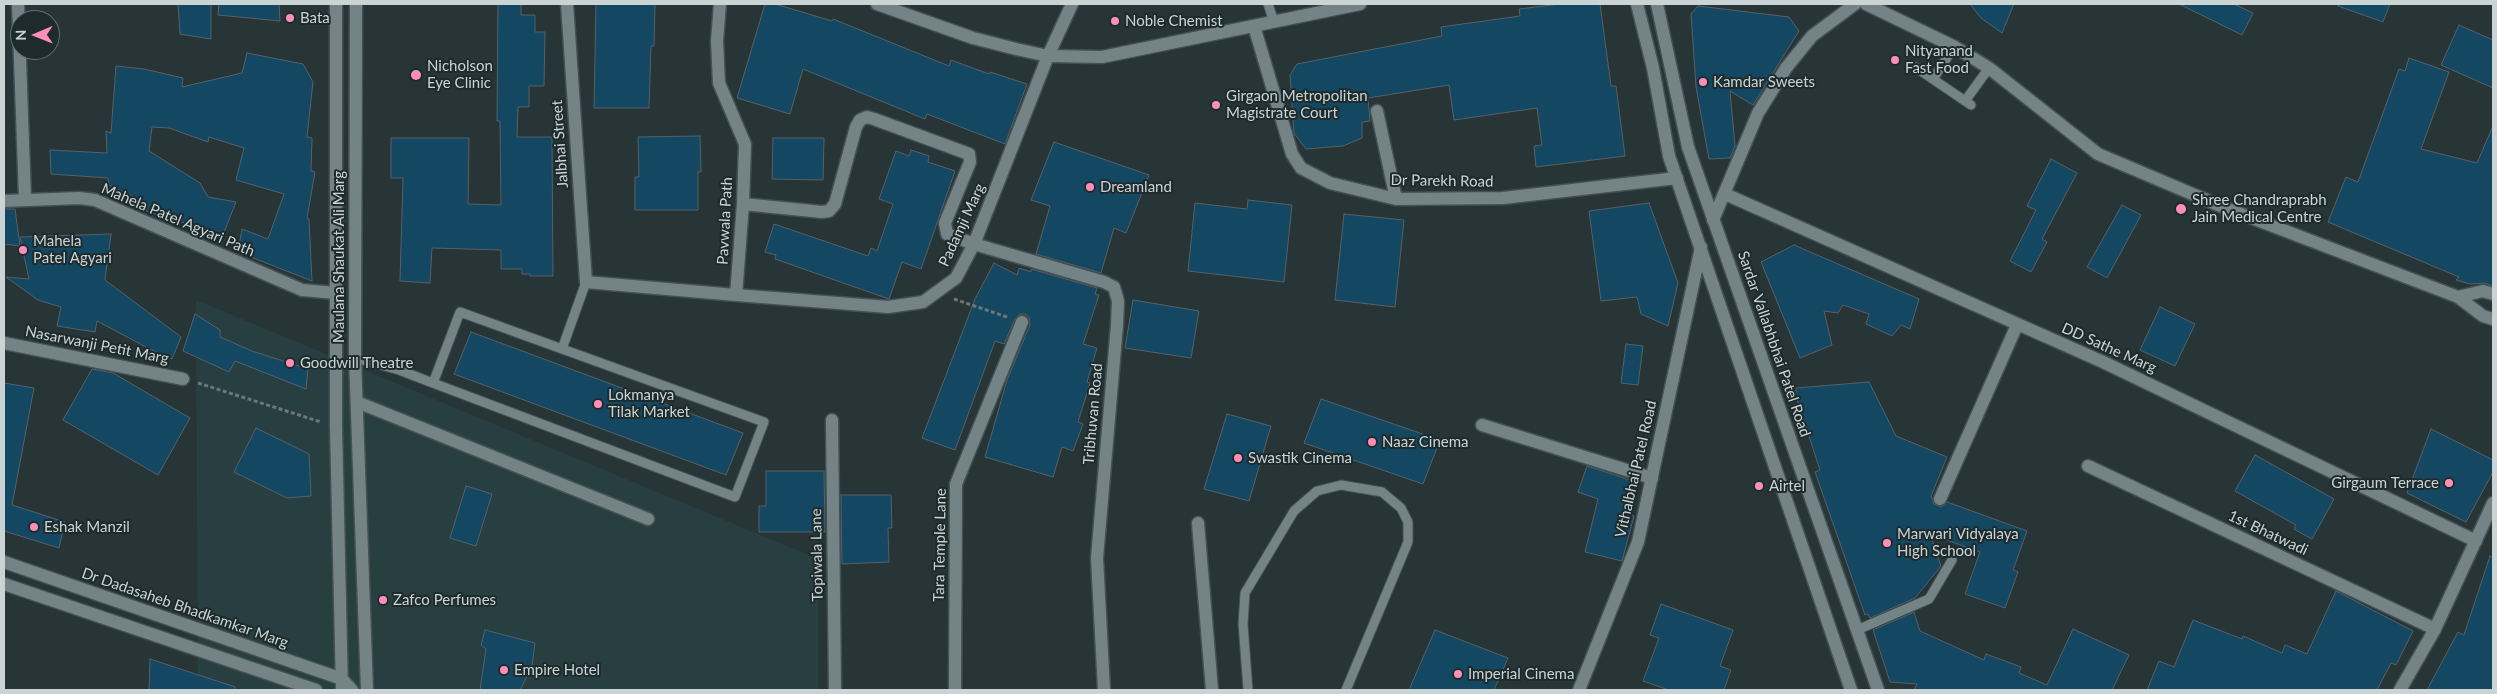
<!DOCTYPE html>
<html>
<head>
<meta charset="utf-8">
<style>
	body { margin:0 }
	#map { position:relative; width:2497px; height:694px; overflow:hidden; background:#273537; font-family:Lato,sans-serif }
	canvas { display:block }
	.frame { position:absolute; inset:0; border:5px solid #cbd4d5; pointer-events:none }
	.north { position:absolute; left:10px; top:10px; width:50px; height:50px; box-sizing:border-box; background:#1e2b2d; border:1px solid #636f70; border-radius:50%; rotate:269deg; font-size:14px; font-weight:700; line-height:20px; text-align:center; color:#cbd4d5 }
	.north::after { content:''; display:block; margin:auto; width:18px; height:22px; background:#ff8eb9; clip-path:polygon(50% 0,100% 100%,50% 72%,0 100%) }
</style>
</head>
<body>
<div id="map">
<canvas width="2497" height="694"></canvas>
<div class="frame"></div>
<div class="north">N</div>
</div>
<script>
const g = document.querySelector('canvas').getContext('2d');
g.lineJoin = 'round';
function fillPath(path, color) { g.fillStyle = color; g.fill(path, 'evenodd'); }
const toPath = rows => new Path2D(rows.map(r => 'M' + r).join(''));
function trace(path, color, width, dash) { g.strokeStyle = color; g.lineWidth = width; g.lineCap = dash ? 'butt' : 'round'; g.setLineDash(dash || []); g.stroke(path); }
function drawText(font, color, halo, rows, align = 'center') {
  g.font = font + ' Lato,sans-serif'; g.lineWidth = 4; g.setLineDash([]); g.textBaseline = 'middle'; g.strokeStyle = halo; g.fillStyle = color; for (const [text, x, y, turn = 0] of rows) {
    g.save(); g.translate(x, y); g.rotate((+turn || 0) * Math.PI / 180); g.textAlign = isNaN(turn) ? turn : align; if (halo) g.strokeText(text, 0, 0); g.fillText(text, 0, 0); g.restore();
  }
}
fillPath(toPath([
	[196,300,818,559,818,690,198,690]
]), '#283f42');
const building = toPath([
	[178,4,211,4,211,39,180,34,178,4],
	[219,4,279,4,280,21,218,15,219,4],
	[498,4,521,4,521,15,535,15,535,32,545,32,544,86,529,86,529,107,518,107,517,137,552,137,553,276,530,276,530,274,522,274,522,269,501,269,501,250,432,248,430,283,400,281,403,178,391,178,391,138,469,138,468,204,501,205,500,121,497,121,498,4],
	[596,4,655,4,654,46,651,46,649,108,594,108,596,4],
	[765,4,775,4,832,21,833,19,949,66,951,60,989,74,990,72,1027,84,1005,144,927,114,925,119,803,69,790,114,737,98,765,4],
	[1560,4,1600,4,1611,86,1616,86,1625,156,1536,167,1534,146,1542,145,1537,108,1454,120,1449,85,1368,98,1370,121,1362,122,1362,138,1343,146,1306,149,1294,133,1290,75,1297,64,1442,36,1441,27,1520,16,1519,9,1560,4],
	[1970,4,2014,4,2002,33,1981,18,1970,4],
	[2179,4,2234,4,2253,13,2242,35,2179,4],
	[2338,4,2390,4,2383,22,2338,6,2338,4],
	[1698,6,1789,17,1799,31,1753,105,1730,91,1735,146,1730,158,1709,159,1696,87,1691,14,1698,6],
	[2459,25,2493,40,2493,88,2441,65,2459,25],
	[247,53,303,64,313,82,307,137,312,138,311,171,315,172,307,218,309,219,312,281,238,252,242,229,268,239,284,194,236,180,244,148,209,137,208,142,169,128,152,127,149,151,200,183,208,197,236,202,223,235,146,211,148,204,109,185,108,178,51,174,50,150,107,153,106,131,111,133,116,66,144,69,183,78,182,87,242,73,247,53],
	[2409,58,2449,72,2421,149,2477,163,2493,126,2493,286,2485,283,2470,284,2456,280,2459,277,2328,222,2346,177,2358,182,2399,69,2405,71,2409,58],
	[700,136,701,172,698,172,698,210,635,210,635,177,639,177,638,137,700,136],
	[773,138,824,138,823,180,772,179,773,138],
	[1054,142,1149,175,1126,233,1114,228,1101,273,1036,254,1050,206,1031,200,1054,142],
	[911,150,929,156,928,162,955,171,921,269,902,262,889,299,775,259,776,255,765,252,774,224,868,256,871,248,877,251,893,204,879,199,896,151,909,156,911,150],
	[2051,159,2077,173,2042,239,2047,242,2031,272,2010,261,2036,210,2027,206,2051,159],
	[1248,200,1292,205,1284,282,1188,271,1195,203,1247,209,1248,200],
	[1649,203,1678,283,1668,326,1641,314,1637,297,1601,301,1589,211,1649,203],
	[2122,205,2141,215,2107,278,2087,267,2122,205],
	[4,209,15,209,20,246,4,244,4,209],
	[1344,214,1404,220,1395,307,1335,300,1344,214],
	[111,234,105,280,181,337,172,359,163,356,97,321,95,332,57,326,61,307,38,300,6,277,29,279,20,237,111,234],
	[1794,245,1919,299,1910,329,1901,325,1892,336,1866,324,1869,314,1843,305,1838,313,1824,311,1832,345,1800,358,1761,262,1794,245],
	[994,263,1017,275,1019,268,1031,272,1031,269,1097,288,1095,294,1099,295,1083,344,1097,348,1087,382,1090,383,1078,422,1083,424,1073,451,1062,447,1053,477,985,457,1007,380,1030,325,1029,317,1025,314,1020,314,1015,319,1004,344,995,341,955,450,922,438,975,299,994,263],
	[1133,300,1199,311,1191,358,1125,348,1133,300],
	[2160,307,2195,324,2175,366,2140,350,2160,307],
	[195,314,220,330,220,337,252,351,308,369,306,389,235,361,229,372,183,351,195,314],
	[471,332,743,433,726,475,454,374,471,332],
	[1626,344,1643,346,1638,385,1621,383,1626,344],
	[92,369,113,373,190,418,158,475,63,420,92,369],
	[1869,382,1896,436,1947,457,1931,496,1934,504,1941,507,1947,502,2027,531,2013,570,2018,572,2005,608,1965,594,1980,552,1930,534,1941,566,1915,598,1870,618,1868,614,1865,615,1815,472,1820,470,1796,396,1796,388,1869,382],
	[4,383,34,388,12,505,65,522,59,548,4,531,4,383],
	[1321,399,1440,440,1423,484,1304,443,1321,399],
	[1227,414,1271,426,1249,501,1204,489,1227,414],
	[256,428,309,454,311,496,287,498,234,472,256,428],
	[2431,429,2493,460,2493,472,2466,522,2407,493,2431,429],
	[2255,455,2334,499,2312,539,2294,529,2296,525,2235,491,2255,455],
	[1587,466,1636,482,1625,513,1634,516,1622,561,1585,552,1598,499,1578,492,1587,466],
	[766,471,824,471,825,532,759,532,759,506,766,506,766,471],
	[466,486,492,494,476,546,450,538,466,486],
	[841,495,891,495,892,528,888,528,889,562,842,564,841,495],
	[2490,556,2493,557,2493,690,2427,690,2458,632,2464,635,2490,556],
	[2336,591,2413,631,2396,665,2391,663,2377,690,2147,690,2159,661,2174,667,2193,620,2242,639,2243,636,2282,653,2285,645,2307,654,2336,591],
	[1661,604,1733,630,1720,666,1731,670,1724,690,1669,690,1643,681,1659,638,1650,635,1661,604],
	[1914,612,1920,631,1984,660,1986,654,2021,667,2019,673,2047,685,2073,629,2129,655,2112,690,1914,690,1917,684,1890,682,1873,630,1914,612],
	[485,630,535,643,532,666,520,690,480,690,486,649,481,645,485,630],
	[1435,630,1508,658,1494,690,1409,690,1435,630],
	[150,659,235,687,235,690,149,690,150,659]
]);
fillPath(building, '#144762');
trace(building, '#566169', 1);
const service = toPath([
	[1268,4,1274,22],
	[1915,67,1971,105],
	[1933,79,1954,47],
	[1965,101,1989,68],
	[562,349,586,282],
	[355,358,399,370,433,383,735,497,764,422,460,312,433,383],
	[1857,630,1929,599,1952,560],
	[1248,690,1243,624,1245,593,1294,511,1317,491,1341,485,1382,492,1401,508,1408,522,1408,542,1346,690]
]);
const pedestrian = toPath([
	[955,690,956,484,1022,322]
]);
const minor = toPath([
	[18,4,25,199],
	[567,4,586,282,736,295,743,204,745,144,719,83,717,41,720,4],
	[1254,26,1292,154,1301,168,1330,183,1396,199,1503,198,1677,178],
	[1377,111,1396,199],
	[1725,194,2103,362,2476,541],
	[4,201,79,198,95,200,302,290,336,293],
	[743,204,822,212,829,211,835,204,856,127,860,120,867,117,874,119,969,154,970,162,945,223,947,234,974,244,1104,282,1114,287,1118,301,1117,325,1097,558,1104,690],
	[736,295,888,307,923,302,956,278,974,244,1048,56,1072,4],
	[4,343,183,379],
	[357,402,648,519],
	[832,420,835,690],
	[1482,425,1652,478],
	[2088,466,2435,629],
	[1940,499,2017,325],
	[1198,523,1212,690]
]);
const tertiary = toPath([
	[1866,4,1955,47,1989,68,2098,154,2223,207,2458,297,2483,316,2493,319],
	[1713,220,1758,113,1786,68,1812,36,1855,4],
	[2458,297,2483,291,2493,294],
	[1579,690,1638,542,1701,247],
	[2400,690,2435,629,2493,503]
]);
const secondary = toPath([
	[336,4,336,426,342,690],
	[356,4,355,358,367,690],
	[877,4,973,38,1016,49,1048,56,1102,57,1360,4],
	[1637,4,1653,68,1669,156,1851,690],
	[1657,4,1688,147,1878,690],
	[4,562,342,679,352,690],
	[4,584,316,690]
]);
trace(service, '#445051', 11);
trace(pedestrian, '#445051', 15);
trace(minor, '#445051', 15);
trace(tertiary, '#445051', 15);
trace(secondary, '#445051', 15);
trace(toPath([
	[954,299,1007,317],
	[198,383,321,422]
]), '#6b7779', 3, [4, 2.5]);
trace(service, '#748486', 9);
trace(pedestrian, '#748486', 12);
trace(minor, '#748486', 12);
trace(tertiary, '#748486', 12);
trace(secondary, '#748486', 12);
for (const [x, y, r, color] of [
	[290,18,5,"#ff8eb9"],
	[1115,21,5,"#ff8eb9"],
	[1895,60,5,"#ff8eb9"],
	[416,75,6,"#ff8eb9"],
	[1703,82,5,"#ff8eb9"],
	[1216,105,5,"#ff8eb9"],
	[1090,187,5,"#ff8eb9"],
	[2181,209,6,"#ff8eb9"],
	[23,250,5,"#ff8eb9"],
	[290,363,5,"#ff8eb9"],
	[598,404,5,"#ff8eb9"],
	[1372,442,5,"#ff8eb9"],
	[1238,458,5,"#ff8eb9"],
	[2449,483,5,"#ff8eb9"],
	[1759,486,5,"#ff8eb9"],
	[34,527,5,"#ff8eb9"],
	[1887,543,5,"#ff8eb9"],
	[383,600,5,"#ff8eb9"],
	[504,670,5,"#ff8eb9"],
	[1458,674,5,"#ff8eb9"]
]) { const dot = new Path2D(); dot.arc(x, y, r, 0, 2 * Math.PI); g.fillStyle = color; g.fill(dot); trace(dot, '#1e2b2d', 2); }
drawText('15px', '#cbd4d5', '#1e2b2d', [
	["Bata",300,18],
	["Noble Chemist",1125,21],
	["Nityanand",1905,51],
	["Fast Food",1905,68],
	["Nicholson",427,66],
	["Eye Clinic",427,83],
	["Kamdar Sweets",1713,82],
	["Girgaon Metropolitan",1226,96],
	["Magistrate Court",1226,113],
	["Dreamland",1100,187],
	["Shree Chandraprabh",2192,200],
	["Jain Medical Centre",2192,217],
	["Mahela",33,241],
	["Patel Agyari",33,258],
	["Goodwill Theatre",300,363],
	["Lokmanya",608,395],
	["Tilak Market",608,412],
	["Naaz Cinema",1382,442],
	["Swastik Cinema",1248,458],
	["Girgaum Terrace",2439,483,"right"],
	["Airtel",1769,486],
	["Eshak Manzil",44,527],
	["Marwari Vidyalaya",1897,534],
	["High School",1897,551],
	["Zafco Perfumes",393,600],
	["Empire Hotel",514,670],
	["Imperial Cinema",1468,674]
], 'left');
drawText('15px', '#cbd4d5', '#1e2b2d', [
	["Jalbhai Street",560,144,-94],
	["Dr Parekh Road",1442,181,1],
	["Mahela Patel Agyari Path",178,220,23],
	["Pavwala Path",725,221,-87],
	["Padamji Marg",962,225,-65],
	["Maulana Shaukat Ali Marg",339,257,-90],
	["Sardar Vallabhbhai Patel Road",1774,344,71],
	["Nasarwanji Petit Marg",97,345,11],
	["DD Sathe Marg",2109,348,24],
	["Tribhuvan Road",1093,414,-85],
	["Vithalbhai Patel Road",1636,469,-77],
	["1st Bhatwadi",2268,533,25],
	["Tara Temple Lane",940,545,-89],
	["Topiwala Lane",817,555,-91],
	["Dr Dadasaheb Bhadkamkar Marg",185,608,19]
]);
</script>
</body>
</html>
